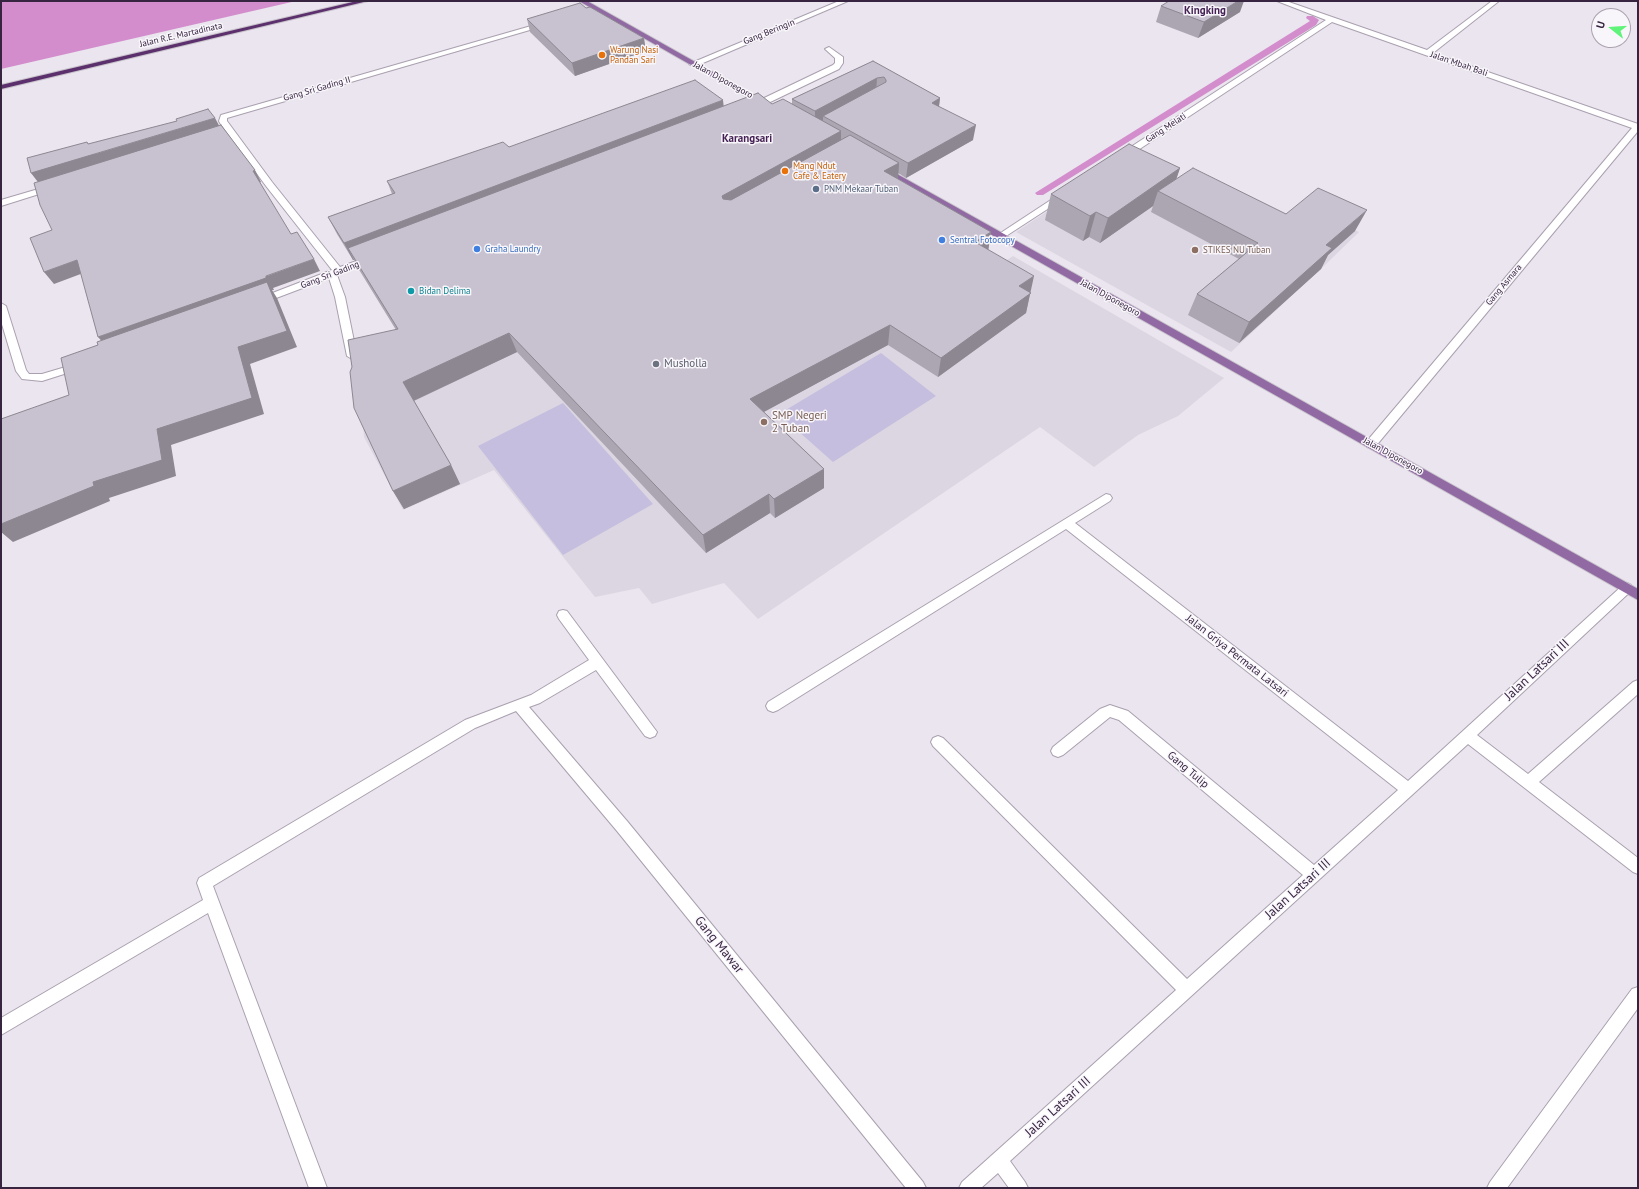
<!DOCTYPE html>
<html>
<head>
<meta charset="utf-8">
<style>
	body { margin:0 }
	#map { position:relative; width:1639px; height:1189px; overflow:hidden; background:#eae5ee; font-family:"PT Sans",sans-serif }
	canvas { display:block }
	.frame { position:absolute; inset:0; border:2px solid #372441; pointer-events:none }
	.north { position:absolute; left:1591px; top:8px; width:40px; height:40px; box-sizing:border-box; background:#f8f6fa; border:1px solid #aba2b0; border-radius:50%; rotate:287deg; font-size:11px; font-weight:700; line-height:16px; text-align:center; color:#372441 }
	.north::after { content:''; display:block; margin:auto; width:14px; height:18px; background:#5ff379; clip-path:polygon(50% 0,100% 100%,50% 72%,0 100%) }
</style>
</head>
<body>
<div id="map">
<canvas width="1639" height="1189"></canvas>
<div class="frame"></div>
<div class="north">U</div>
</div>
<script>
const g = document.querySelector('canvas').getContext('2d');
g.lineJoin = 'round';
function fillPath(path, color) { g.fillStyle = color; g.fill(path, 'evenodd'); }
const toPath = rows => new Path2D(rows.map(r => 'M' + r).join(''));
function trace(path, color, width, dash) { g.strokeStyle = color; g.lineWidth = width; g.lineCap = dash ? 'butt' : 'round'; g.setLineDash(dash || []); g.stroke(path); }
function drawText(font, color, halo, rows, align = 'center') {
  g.font = font + ' "PT Sans",sans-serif'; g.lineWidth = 3; g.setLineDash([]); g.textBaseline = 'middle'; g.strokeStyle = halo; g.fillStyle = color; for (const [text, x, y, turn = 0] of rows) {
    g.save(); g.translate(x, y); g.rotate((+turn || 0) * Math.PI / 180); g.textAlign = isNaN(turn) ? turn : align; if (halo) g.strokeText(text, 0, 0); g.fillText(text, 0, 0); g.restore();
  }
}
fillPath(toPath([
	[1119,164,1275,233,1306,207,1359,232,1324,266,1231,352,1016,232],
	[1013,256,1224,378,1178,416,1138,435,1094,467,1040,427,758,619,724,583,652,604,639,588,595,597,494,470,403,510,364,437,360,390,538,285,895,335]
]), '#dcd6e2');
fillPath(toPath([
	[881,353,936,396,833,462,779,414],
	[563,403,653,504,563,555,478,446]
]), '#c5bedf');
fillPath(toPath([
	[1,1,296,1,1,69]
]), '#d38dcd');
fillPath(toPath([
	[1307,16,1313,16,1319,20,1316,25,1043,195,1037,195,1035,193,1310,21,1306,18,1307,16]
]), '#d38dcd');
const minor = toPath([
	[839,1,848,1,696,66,693,66,689,64,839,1],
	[1277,1,1286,1,1427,50,1492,1,1499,1,1433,53,1638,124,1638,131,1375,447,1371,448,1367,447,1366,444,1367,441,1632,128,1332,22,1126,158,1120,158,1120,154,1326,20,1277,1],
	[545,22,548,24,547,25,227,118,227,121,272,182,340,267,370,256,374,259,373,261,337,275,345,297,357,356,355,358,352,359,347,356,335,297,329,278,263,303,257,303,255,301,257,299,332,270,266,186,220,123,219,121,221,115,545,22],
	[829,47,843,57,843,63,839,69,766,104,760,104,760,100,833,65,835,63,835,58,825,49,829,47],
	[52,185,56,187,55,189,1,206,1,200,52,185],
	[1063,192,1066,193,1067,195,1066,197,1003,238,1000,239,996,236,1063,192],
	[1,303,6,306,26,370,29,374,42,374,79,363,83,364,84,366,83,368,42,381,22,379,16,371,1,321,1,303],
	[1106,494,1110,495,1112,498,1110,501,1075,523,1408,781,1623,585,1627,583,1631,585,1633,588,1631,591,1477,735,1528,774,1633,682,1638,680,1638,694,1539,782,1638,858,1638,874,1633,872,1468,744,1010,1161,1025,1182,1028,1188,1009,1188,998,1173,981,1188,959,1188,962,1182,1176,990,933,746,931,742,933,738,938,736,943,738,1187,979,1303,875,1119,720,1110,717,1063,755,1058,757,1053,755,1051,751,1053,747,1100,709,1110,705,1128,711,1314,865,1398,790,1066,529,778,710,773,712,768,710,766,706,768,702,1106,494],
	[563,610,567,611,657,732,655,736,650,738,645,736,596,670,540,703,529,707,627,821,923,1182,926,1188,906,1188,617,831,516,711,475,728,213,886,327,1188,309,1188,208,913,1,1035,1,1018,203,900,197,883,199,878,465,720,531,695,589,660,559,619,557,615,559,611,563,610],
	[1638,987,1638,1008,1507,1188,1487,1188,1490,1182,1632,989,1638,987]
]);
const major = toPath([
	[579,1,587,1,768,103,767,105,761,105,579,1],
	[882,169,888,169,1638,589,1638,600,882,173,882,169]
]);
const highway = toPath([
	[357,1,368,1,1,89,1,85,357,1]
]);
trace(minor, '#aaa0b0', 2);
trace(major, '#c7c2ca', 2);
trace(highway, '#c7c2ca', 2);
fillPath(minor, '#fff');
fillPath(major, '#916aa4');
fillPath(highway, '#5c2f6d');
fillPath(toPath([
	[1161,6,1240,12,1198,38,1156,22],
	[586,8,646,51,575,76,530,32,527,19],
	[873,61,940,98,939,106,973,140,906,178,898,173,898,179,991,232,988,250,1030,293,1026,313,938,377,888,345,763,412,824,469,824,488,775,518,770,513,706,553,517,352,414,401,451,465,460,484,404,509,393,491,396,330,358,268,354,260,353,260,337,234,328,217,392,194,387,181,509,147,724,106,772,104,792,104,792,99],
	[1180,168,1176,180,1286,214,1355,231,1328,255,1321,269,1239,343,1188,315,1197,294,1239,259,1151,212,1153,206,1100,243,1089,237,1083,241,1045,220,1051,194]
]), '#aca6b2');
fillPath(toPath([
	[1238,1,1244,1,1240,12,1198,38,1204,22],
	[644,38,646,51,575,76,572,63],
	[877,78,876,93,823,116,823,122,815,127,815,111],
	[940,98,938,114,932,103],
	[723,100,725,118,348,248,354,260,353,260,344,243],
	[215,118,222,131,41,186,31,173,88,144,87,142,95,154],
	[976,125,973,140,906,178,908,163],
	[841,131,841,151,724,216,722,196],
	[899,163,898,183,884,171],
	[1180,168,1171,194,1158,191,1153,206,1100,243,1108,218],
	[255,170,261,182,259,183,253,171],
	[1367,210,1355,231,1328,255,1321,269,1239,343,1249,322,1326,245],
	[1096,212,1089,237,1083,241,1090,216],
	[991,232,988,252,975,242],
	[314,259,320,271,273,288,274,290,272,290,277,298,297,347,250,364,264,414,171,445,176,476,109,498,110,501,13,542,1,532,1,524,93,482,108,348,98,337],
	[77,260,86,272,54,284,44,272],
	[1034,276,1026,313,938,377,941,358,1019,286],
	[890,325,888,345,751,419,750,399],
	[509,333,517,352,413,401,403,382],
	[451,465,460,484,404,509,393,491],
	[824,469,824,488,775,518,774,499],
	[769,494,770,513,706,553,703,535]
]), '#8c8791');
const building = toPath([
	[1169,1,1238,1,1204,22,1161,6,1169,1],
	[580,3,586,8,590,7,644,38,572,63,527,19,580,3],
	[873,61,940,98,932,103,976,125,908,163,823,116,886,82,886,80,884,77,877,78,815,111,792,99,873,61],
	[695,80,723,100,344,243,328,217,395,193,387,181,503,142,509,147,695,80],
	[758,93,772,104,783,99,841,131,722,196,723,199,731,200,850,135,899,163,884,171,991,232,975,242,1034,276,1019,286,1031,293,941,358,890,325,750,399,824,469,774,499,769,494,703,535,509,333,403,382,451,465,393,491,354,408,350,372,352,367,348,340,398,329,348,248,758,93],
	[208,109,215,118,31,173,27,158,87,142,88,144,177,121,176,119,208,109],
	[221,125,255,170,253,171,291,234,297,232,314,259,266,276,266,278,98,337,77,260,44,272,30,238,52,230,40,205,34,183,221,125],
	[1129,144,1180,168,1108,218,1096,212,1090,216,1051,194,1129,144],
	[1193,168,1286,214,1318,188,1367,210,1326,245,1332,248,1249,322,1197,294,1258,243,1158,191,1193,168],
	[267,282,287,331,238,347,252,398,157,429,162,460,93,482,94,486,1,524,1,419,69,395,61,358,98,345,97,342,267,282]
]);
fillPath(building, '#c8c1cf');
trace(building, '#8c8791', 1);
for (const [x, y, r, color] of [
	[602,55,4,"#e8710a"],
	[785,171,4,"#e8710a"],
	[816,189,4,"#5c6f8a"],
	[942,240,4,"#3f7fe0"],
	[477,249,4,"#3f7fe0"],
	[1195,250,4,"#8d6e63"],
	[411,291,4,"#0f9aa8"],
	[656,364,4,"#6b7280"],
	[764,422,4,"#8d6e63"]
]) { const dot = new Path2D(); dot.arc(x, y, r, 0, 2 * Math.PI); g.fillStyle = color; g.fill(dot); trace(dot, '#f8f6fa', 1.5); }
drawText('9px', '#372441', '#f8f6fa', [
	["Gang Beringin",769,32,-22],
	["Jalan R.E. Martadinata",181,35,-13],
	["Jalan Mbah Bali",1459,64,19],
	["Jalan Diponegoro",723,80,29],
	["Gang Sri Gading II",317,89,-16],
	["Gang Melati",1166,128,-33],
	["Gang Sri Gading",330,275,-21],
	["Gang Asmara",1504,285,-50],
	["Jalan Diponegoro",1110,298,29],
	["Jalan Diponegoro",1393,456,29]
]);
drawText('9px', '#c56008', '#f8f6fa', [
	["Warung Nasi",610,50],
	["Pandan Sari",610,60],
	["Mang Ndut",793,166],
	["Cafe & Eatery",793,176]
], 'left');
drawText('9px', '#4e5e75', '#f8f6fa', [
	["PNM Mekaar Tuban",824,189]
], 'left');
drawText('9px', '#366cbe', '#f8f6fa', [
	["Sentral Fotocopy",950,240],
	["Graha Laundry",485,249]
], 'left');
drawText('9px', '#785e54', '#f8f6fa', [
	["STIKES NU Tuban",1203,250]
], 'left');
drawText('9px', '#0d838f', '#f8f6fa', [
	["Bidan Delima",419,291]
], 'left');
drawText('bold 11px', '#431f53', '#f8f6fa', [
	["Kingking",1205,11],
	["Karangsari",747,139]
]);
drawText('11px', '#5b616d', '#f8f6fa', [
	["Musholla",664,364]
], 'left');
drawText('11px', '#785e54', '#f8f6fa', [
	["SMP Negeri",772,416],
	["2 Tuban",772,429]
], 'left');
drawText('11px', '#372441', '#f8f6fa', [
	["Jalan Griya Permata Latsari",1237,656,38],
	["Gang Tulip",1188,770,40]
]);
drawText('13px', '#372441', '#f8f6fa', [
	["Jalan Latsari III",1537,670,-43],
	["Jalan Latsari III",1298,889,-42],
	["Gang Mawar",719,945,51],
	["Jalan Latsari III",1058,1107,-42]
]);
</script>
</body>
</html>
